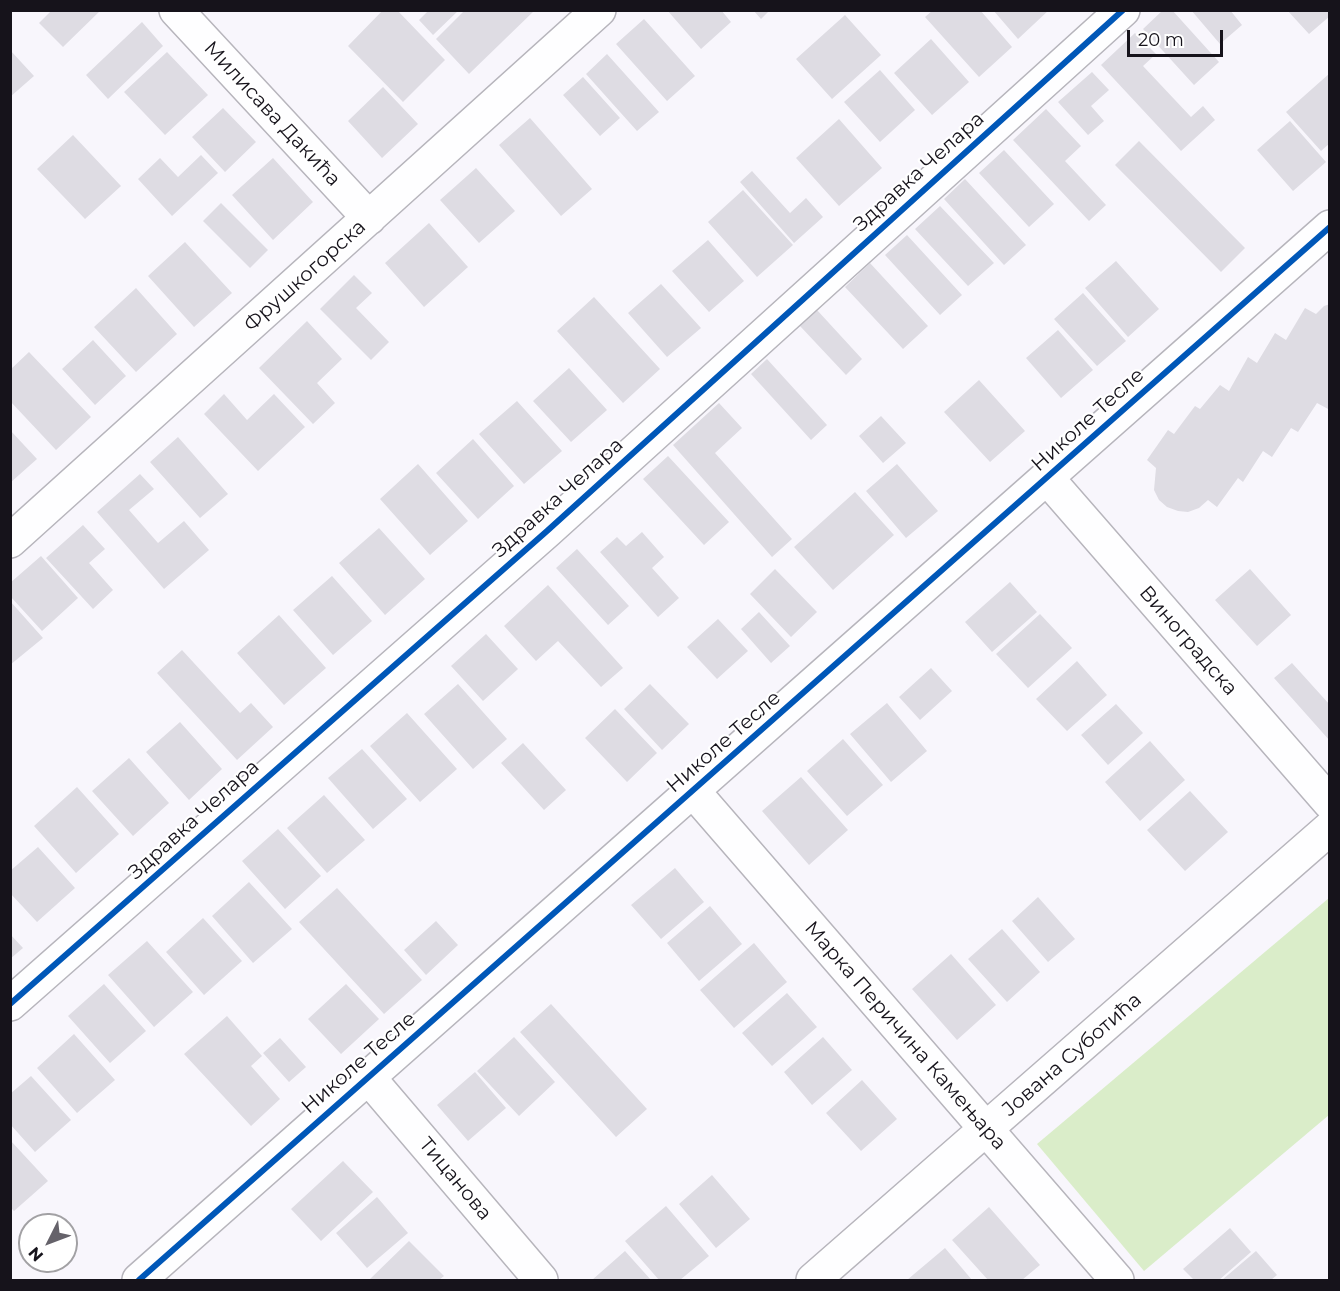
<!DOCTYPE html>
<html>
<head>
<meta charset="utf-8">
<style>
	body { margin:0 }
	#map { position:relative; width:1340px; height:1291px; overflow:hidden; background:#f8f6fc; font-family:Montserrat,sans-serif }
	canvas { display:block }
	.frame { position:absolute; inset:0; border:12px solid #16131b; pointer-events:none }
	.north { position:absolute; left:18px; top:1213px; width:60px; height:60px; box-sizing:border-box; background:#fff; border:2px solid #a2a1a4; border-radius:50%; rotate:228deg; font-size:16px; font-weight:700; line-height:24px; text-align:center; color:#16131b }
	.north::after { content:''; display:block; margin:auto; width:21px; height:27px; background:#65626a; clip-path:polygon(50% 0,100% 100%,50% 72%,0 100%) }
	.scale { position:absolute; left:1127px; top:30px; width:96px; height:27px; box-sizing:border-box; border:3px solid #16131b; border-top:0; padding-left:8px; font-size:18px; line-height:21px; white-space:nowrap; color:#16131b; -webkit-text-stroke:4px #fff; paint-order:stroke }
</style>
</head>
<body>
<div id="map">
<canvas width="1340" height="1291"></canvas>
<div class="frame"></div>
<div class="north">N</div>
<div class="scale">20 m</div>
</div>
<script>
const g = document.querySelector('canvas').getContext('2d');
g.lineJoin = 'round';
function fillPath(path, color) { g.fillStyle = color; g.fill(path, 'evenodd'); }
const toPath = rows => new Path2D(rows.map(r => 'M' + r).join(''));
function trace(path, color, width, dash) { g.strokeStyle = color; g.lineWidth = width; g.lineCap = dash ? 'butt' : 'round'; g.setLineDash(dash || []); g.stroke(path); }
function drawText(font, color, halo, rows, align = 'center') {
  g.font = font + ' Montserrat,sans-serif'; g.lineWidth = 4.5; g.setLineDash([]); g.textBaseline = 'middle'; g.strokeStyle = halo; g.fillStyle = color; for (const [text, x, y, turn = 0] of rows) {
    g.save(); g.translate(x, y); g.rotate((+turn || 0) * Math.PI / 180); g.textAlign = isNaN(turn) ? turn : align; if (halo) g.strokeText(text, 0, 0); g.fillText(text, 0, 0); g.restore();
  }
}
fillPath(toPath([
	[1329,898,1329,1115,1144,1271,1037,1144]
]), '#daedc9');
fillPath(toPath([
	[52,10,101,10,63,47,39,23],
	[383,10,397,10,445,60,403,102,348,46],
	[429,10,459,10,433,35,419,20],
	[465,10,535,10,469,74,436,39],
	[667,10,721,10,731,22,701,49],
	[753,10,770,10,761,19],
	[933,10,980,10,1012,47,979,77,925,17],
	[993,10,1049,10,1018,39],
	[1163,10,1172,10,1219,62,1194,85,1143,29],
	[1191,10,1230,10,1242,25,1220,44],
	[1287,10,1330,10,1330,16,1309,34],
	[845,15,881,55,832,99,796,59],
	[644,19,695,76,667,101,616,44],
	[142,22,163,46,108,99,86,75],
	[1135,33,1156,54,1143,66,1191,117,1203,106,1215,120,1181,151,1101,65],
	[931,39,969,82,932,115,894,73],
	[10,50,34,76,10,97],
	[167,52,208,95,165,135,124,92],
	[607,54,659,112,637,131,586,74],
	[880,70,915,110,880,142,844,102],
	[1092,72,1109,90,1091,106,1104,121,1088,135,1058,102],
	[1330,73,1330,143,1321,151,1286,112],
	[583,77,620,118,600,136,563,95],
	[383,87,418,124,382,158,348,121],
	[223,108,256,142,225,172,192,137],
	[1046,109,1081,146,1065,161,1106,205,1089,221,1013,140],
	[530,118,592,189,561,216,499,145],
	[839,119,882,168,839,206,796,158],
	[1290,121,1326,162,1293,191,1257,150],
	[73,135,121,186,85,219,37,169],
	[1139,141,1245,248,1221,272,1115,165],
	[1004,150,1054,204,1029,227,979,173],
	[201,155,218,173,172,216,138,179,160,158,178,177],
	[273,158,313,202,273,240,232,195],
	[476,168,515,211,479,243,440,200],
	[752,171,790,213,806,198,823,217,794,243,740,182],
	[965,179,1026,245,1004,265,944,199],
	[743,190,793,245,757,277,708,222],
	[221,203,268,250,250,268,203,221],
	[940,206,994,263,968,286,915,229],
	[429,223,468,267,424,307,385,263],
	[907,235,962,295,940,315,885,255],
	[708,240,744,281,709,312,672,271],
	[185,242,232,293,194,327,148,276],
	[1116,261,1159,309,1128,337,1085,288],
	[870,263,928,326,903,349,845,287],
	[354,275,372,293,356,308,389,342,371,360,320,309],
	[661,284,701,328,667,357,628,313],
	[136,288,177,334,136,372,94,327],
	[1083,293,1126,341,1097,366,1054,319],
	[594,297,660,369,623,403,557,331],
	[1330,304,1330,410,1317,403,1298,432,1291,428,1272,457,1263,451,1243,482,1238,478,1217,507,1208,500,1199,508,1188,512,1178,511,1167,507,1159,500,1154,490,1156,468,1147,460,1168,430,1174,434,1195,406,1200,409,1220,385,1229,391,1248,357,1257,363,1275,333,1286,340,1305,308,1316,314,1324,306],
	[817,310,862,359,846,375,800,326],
	[307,321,342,359,317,383,335,403,313,424,259,368],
	[1058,330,1093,370,1061,398,1026,358],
	[93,340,126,376,95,405,62,369],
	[29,352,91,417,56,450,10,401,10,370],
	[767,359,827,425,811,440,751,374],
	[569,368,607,410,571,442,533,401],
	[979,380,1025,431,990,462,944,412],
	[224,394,247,420,274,394,305,427,258,471,204,414],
	[517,401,562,451,524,484,479,434],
	[719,403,742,428,715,453,792,539,772,557,673,445],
	[881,416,906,443,883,463,859,436],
	[10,430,37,459,10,483],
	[178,437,228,494,200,518,150,462],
	[473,439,514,486,478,519,436,473],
	[668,456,729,522,704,545,643,479],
	[418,464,468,521,430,555,380,499],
	[897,464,938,511,906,538,866,491],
	[140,474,154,489,129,510,158,543,184,521,209,550,164,589,97,512],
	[855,492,894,535,833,590,794,547],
	[83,525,105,549,89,563,113,590,93,609,46,558],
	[379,528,425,579,385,615,339,563],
	[642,532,664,557,652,568,679,598,658,617,600,552,617,537,626,546],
	[577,549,629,606,608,625,556,568],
	[41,556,78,598,42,631,10,596,10,583],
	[775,569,817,612,791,637,750,594],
	[1250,569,1291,615,1257,646,1215,600],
	[332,576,372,621,333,655,293,610],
	[1010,582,1037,612,992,652,965,622],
	[548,585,623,668,601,687,558,641,536,661,504,626],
	[10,601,43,638,10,665],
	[759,612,790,646,771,663,741,629],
	[1040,614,1072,648,1028,688,996,654],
	[279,615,326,668,284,705,237,653],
	[718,619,748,651,717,679,687,647],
	[486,634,518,669,483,701,451,666],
	[182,650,240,713,251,703,273,727,237,760,157,673],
	[1077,661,1107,695,1067,731,1036,699],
	[1292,663,1330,705,1330,741,1274,678],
	[931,668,952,691,920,720,899,697],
	[458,684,507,739,473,769,424,714],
	[650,684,689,724,662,750,624,709],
	[887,703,927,751,891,782,850,734],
	[1116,704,1143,733,1108,765,1081,735],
	[615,709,657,753,627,782,585,738],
	[407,713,457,769,420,802,370,746],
	[180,722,222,769,189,800,146,752],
	[843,739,883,785,847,816,807,771],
	[1150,741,1185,780,1140,821,1105,782],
	[523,743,566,790,544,810,501,763],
	[362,749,407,799,373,829,328,778],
	[129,758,169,803,133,836,92,791],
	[801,777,848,830,809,865,762,811],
	[77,787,119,834,76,873,34,826],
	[1190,791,1228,832,1185,871,1147,830],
	[324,795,365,840,327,873,287,828],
	[278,829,321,876,285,909,242,861],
	[38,847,75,888,37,922,10,893,10,871],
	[675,868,704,902,661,939,631,905],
	[249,882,292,929,253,963,212,916],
	[337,888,422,980,384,1014,299,922],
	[1038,897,1075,939,1048,962,1012,921],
	[710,906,742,944,699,981,667,943],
	[203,918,242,961,204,995,166,952],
	[436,921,458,945,426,975,404,950],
	[1002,929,1040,972,1007,1002,968,959],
	[10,934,23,948,10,959],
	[147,941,193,992,154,1027,108,975],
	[754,943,787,982,734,1028,700,990],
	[951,954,996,1005,957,1040,912,989],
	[104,984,146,1031,110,1063,68,1016],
	[346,984,379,1019,341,1054,308,1019],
	[787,993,817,1027,772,1066,742,1033],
	[551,1004,647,1109,616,1137,520,1032],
	[227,1016,262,1056,251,1066,280,1099,251,1126,184,1054],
	[74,1034,115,1080,77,1113,37,1068],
	[514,1037,555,1082,519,1116,477,1071],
	[823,1037,852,1070,812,1105,784,1072],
	[280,1038,306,1067,289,1082,263,1053],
	[475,1072,506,1108,468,1141,437,1105],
	[31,1076,71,1120,35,1152,10,1124,10,1094],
	[862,1080,897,1119,861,1151,826,1113],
	[10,1140,48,1181,14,1211,10,1207],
	[343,1161,373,1192,321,1241,291,1209],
	[712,1175,750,1219,716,1248,679,1204],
	[377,1197,408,1233,367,1268,336,1233],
	[666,1206,709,1256,680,1280,659,1280,625,1241],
	[989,1207,1040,1265,1022,1280,988,1280,952,1240],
	[1230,1228,1251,1252,1219,1280,1194,1280,1183,1269],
	[409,1241,444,1276,439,1280,369,1280],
	[945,1248,972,1280,907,1280],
	[625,1251,651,1280,592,1280],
	[1256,1251,1277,1275,1271,1280,1222,1280]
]), '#dedce3');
const minor = toPath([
	[176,10,369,218],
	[1047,478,1330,803],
	[10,541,599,10],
	[693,791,1117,1280],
	[10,1004,547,531,1123,10],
	[368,1077,541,1280],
	[139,1280,1330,227],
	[813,1280,1330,828]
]);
trace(minor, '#b7b5bc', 36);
trace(minor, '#fefeff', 33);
trace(toPath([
	[10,1004,547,531,1123,10],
	[139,1280,1330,227]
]), '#0057b8', 6);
drawText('20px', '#16131b', '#fff', [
	["Милисава Дакића",272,114,47],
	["Здравка Челара",919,172,-42],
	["Фрушкогорска",305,276,-42],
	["Николе Тесле",1088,420,-42],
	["Здравка Челара",558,498,-42],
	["Виноградска",1188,641,49],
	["Николе Тесле",724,742,-41],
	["Здравка Челара",194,820,-42],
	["Марка Перичина Камењара",905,1036,49],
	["Јована Суботића",1072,1055,-41],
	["Николе Тесле",359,1063,-41],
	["Тицанова",455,1179,50]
]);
</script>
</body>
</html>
